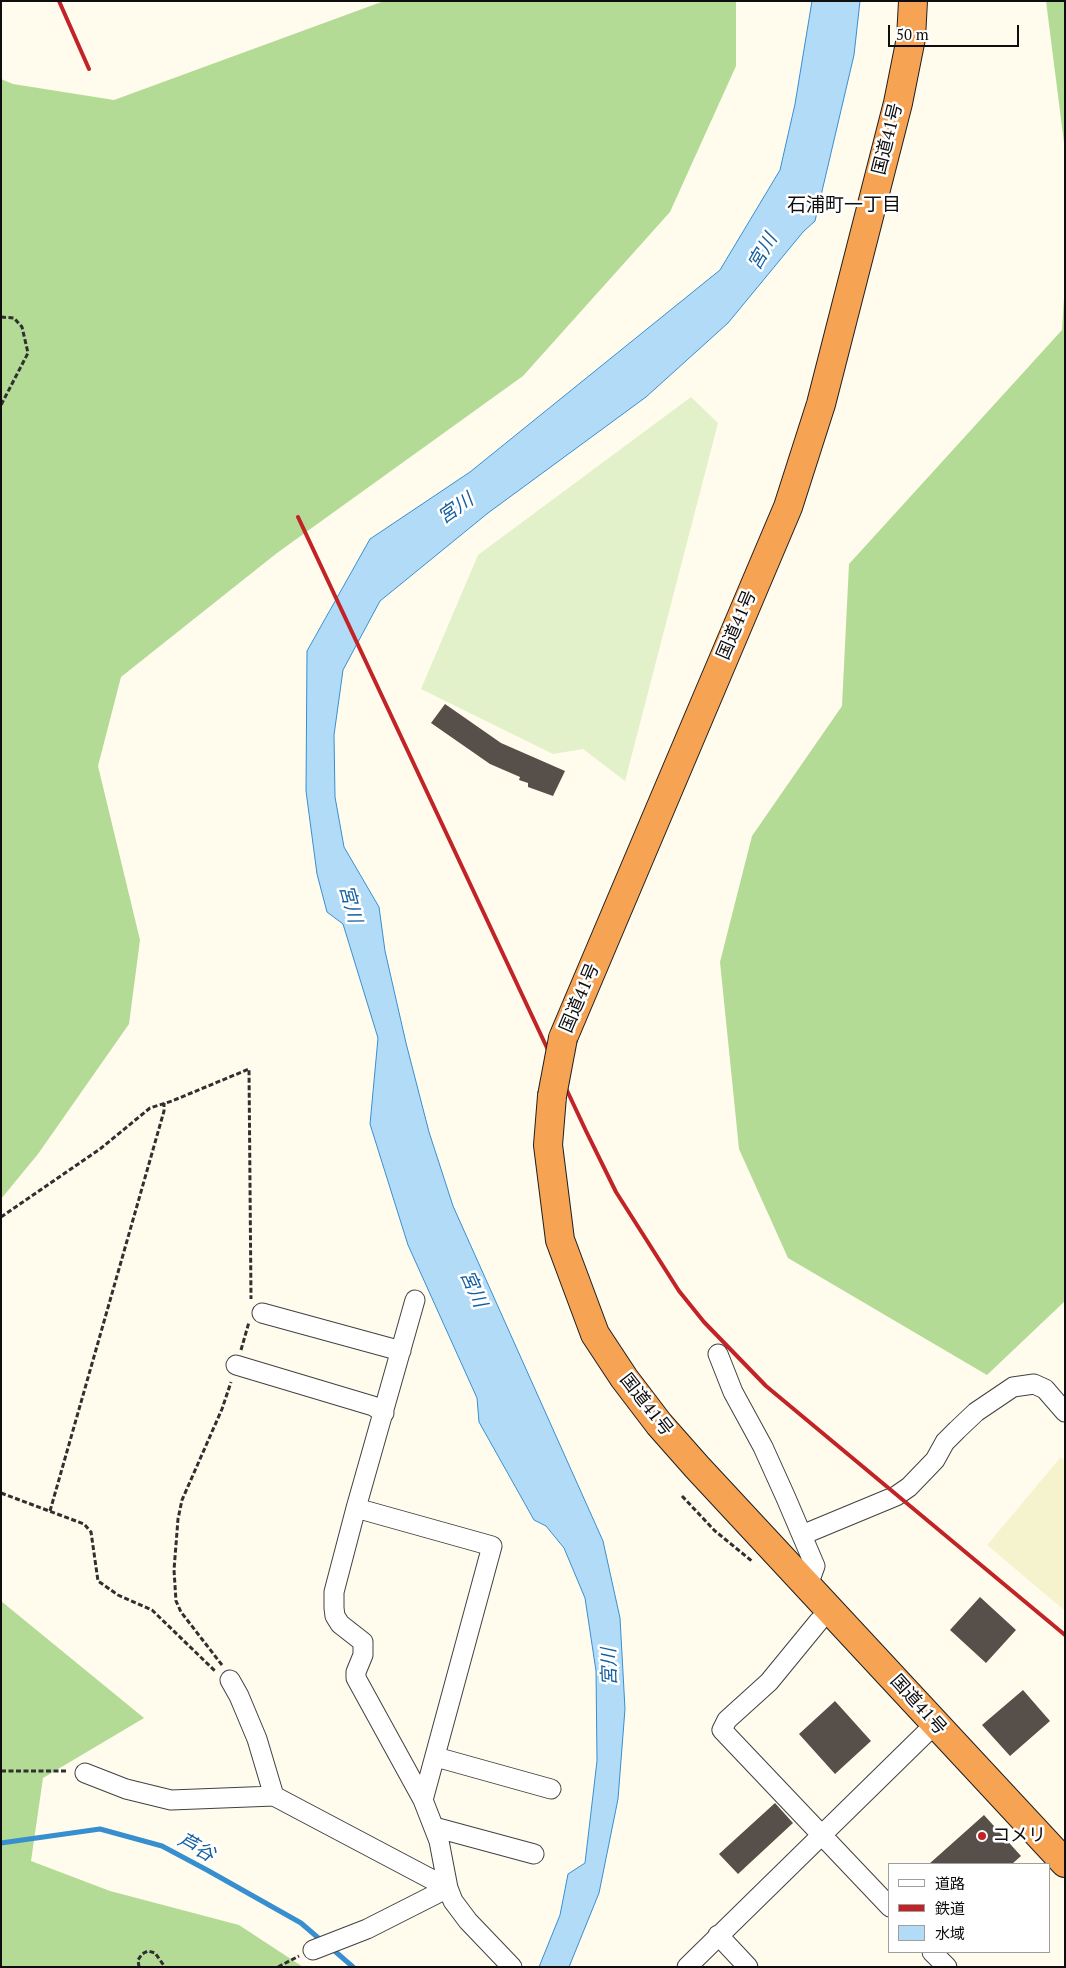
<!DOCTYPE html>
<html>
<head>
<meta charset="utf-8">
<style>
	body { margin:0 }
	#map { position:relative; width:1066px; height:1968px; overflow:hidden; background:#fffcee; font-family:"PT Serif","Noto Sans JP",serif }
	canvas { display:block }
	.frame { position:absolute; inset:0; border:2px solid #0e0e0e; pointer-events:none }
	.legend { position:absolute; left:888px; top:1863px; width:162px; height:90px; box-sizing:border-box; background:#fff; border:1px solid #9f9f9f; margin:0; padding:6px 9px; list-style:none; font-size:15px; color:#0e0e0e }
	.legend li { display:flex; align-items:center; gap:10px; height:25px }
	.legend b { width:25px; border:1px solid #9f9f9f }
	.scale { position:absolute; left:888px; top:25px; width:131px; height:22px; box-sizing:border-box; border:2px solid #0e0e0e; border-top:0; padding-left:6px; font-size:15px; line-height:18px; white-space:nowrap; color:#0e0e0e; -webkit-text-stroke:4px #fff; paint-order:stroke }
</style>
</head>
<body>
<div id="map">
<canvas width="1066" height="1968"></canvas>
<div class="frame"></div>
<ul class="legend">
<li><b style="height:6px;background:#fff"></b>道路</li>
<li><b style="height:6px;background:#c12326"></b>鉄道</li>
<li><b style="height:14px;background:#b2dbf7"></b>水域</li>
</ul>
<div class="scale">50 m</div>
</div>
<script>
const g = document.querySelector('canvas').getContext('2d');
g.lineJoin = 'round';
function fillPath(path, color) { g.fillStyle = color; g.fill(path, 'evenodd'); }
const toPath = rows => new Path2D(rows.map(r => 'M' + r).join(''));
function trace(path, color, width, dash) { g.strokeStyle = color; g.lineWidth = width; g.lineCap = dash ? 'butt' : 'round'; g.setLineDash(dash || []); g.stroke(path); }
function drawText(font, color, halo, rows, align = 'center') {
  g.font = font + ' "PT Serif","Noto Sans JP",serif'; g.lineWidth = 5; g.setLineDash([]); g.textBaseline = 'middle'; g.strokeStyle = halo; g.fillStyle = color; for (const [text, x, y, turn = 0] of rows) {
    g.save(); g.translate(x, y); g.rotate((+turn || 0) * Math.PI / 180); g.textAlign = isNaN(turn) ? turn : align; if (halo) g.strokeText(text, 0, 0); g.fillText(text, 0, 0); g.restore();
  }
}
fillPath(toPath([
	[1060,1458,1065,1460,1065,1611,987,1545]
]), '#f5f3ce');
fillPath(toPath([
	[384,1,736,1,736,66,670,212,523,376,277,553,121,677,98,766,140,940,129,1024,38,1154,1,1199,1,79,13,84,114,100],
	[1046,1,1065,1,1065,151],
	[1065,281,1065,1301,987,1375,788,1258,739,1149,720,962,752,836,842,706,849,564,1062,330],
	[1,1601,144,1718,43,1778,31,1861,110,1891,239,1925,303,1967,1,1967]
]), '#b3db96');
fillPath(toPath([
	[691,397,718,423,625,781,583,749,553,754,421,689,478,555]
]), '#e2f1c9');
const water = toPath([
	[812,1,860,1,854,55,815,221,803,232,728,323,646,397,488,513,380,601,343,670,334,735,335,797,344,847,379,907,385,951,406,1043,429,1132,453,1206,603,1541,620,1618,625,1709,618,1799,599,1893,569,1967,539,1967,560,1915,568,1874,585,1863,597,1761,596,1671,585,1598,564,1548,546,1526,534,1520,479,1422,477,1398,408,1245,370,1124,378,1038,343,924,327,912,317,874,306,791,307,651,370,539,470,472,720,270,780,170,795,104,812,1]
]);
fillPath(water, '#b2dbf7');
trace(water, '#378fd0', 1);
trace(toPath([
	[1,1843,100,1829,162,1846,207,1870,301,1923,323,1942],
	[330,1947,353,1967]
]), '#378fd0', 5);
fillPath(toPath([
	[445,704,501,743,565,771,553,796,528,787,528,783,519,780,520,777,490,764,431,723],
	[980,1597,1016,1630,986,1663,950,1630],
	[1023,1690,1050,1721,1010,1756,982,1725],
	[835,1701,871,1741,835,1774,799,1734],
	[775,1803,793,1823,738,1874,719,1854],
	[984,1815,1021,1856,1012,1864,929,1864]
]), '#574f4a');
const minor = toPath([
	[415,1300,356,1508,334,1592,334,1608,335,1616,340,1624,363,1642,363,1655,356,1672,356,1678,423,1800,439,1841,448,1888,453,1901,468,1921,512,1967],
	[262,1313,401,1351],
	[718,1354,733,1392,763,1447,786,1498,815,1566,808,1585],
	[236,1365,373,1406,384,1413],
	[356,1508,492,1546,423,1800],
	[802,1535,896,1496,909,1487,935,1460,945,1442,957,1430,976,1412,1013,1387,1034,1384,1045,1389,1065,1412],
	[819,1621,769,1682,727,1720,722,1730,890,1907],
	[230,1680,239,1696,257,1739,274,1796],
	[436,1757,551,1789],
	[85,1773,126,1789,171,1800,274,1796,448,1888],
	[434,1827,534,1854],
	[718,1935,748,1967],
	[313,1950,367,1929,448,1888],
	[932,1952,947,1967],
	[687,1967,934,1725]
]);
const highway = toPath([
	[563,1038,788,507,821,404,898,103,911,38,913,1],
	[552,1096,548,1145,560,1240,595,1334,624,1378,659,1424,697,1467,1065,1863]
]);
trace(minor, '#414141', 21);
trace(highway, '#1f1f1f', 30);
trace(toPath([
	[1,317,14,318,22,327,28,353,1,405],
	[1,1217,100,1149,150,1108,172,1101,249,1069,251,1299],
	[241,1350,249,1322],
	[1,1493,84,1524,91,1532,98,1581,118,1595,152,1610,215,1671],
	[682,1496,715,1531,753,1562],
	[50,1511,164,1111,164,1103],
	[222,1665,181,1612,176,1601,174,1570,178,1519,182,1500,222,1409,231,1382],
	[1,1771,68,1771],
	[139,1967,138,1960,142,1954,148,1951,155,1953,165,1967],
	[278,1967,299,1956]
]), '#303030', 3, [5, 2.5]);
trace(minor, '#fff', 19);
trace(highway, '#f7a354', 28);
trace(toPath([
	[59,1,89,69],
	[298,517,586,1131,616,1192,679,1291,704,1322,766,1386,1065,1635]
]), '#c12326', 4);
const highwayBridge = toPath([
	[552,1096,563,1038]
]);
trace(highwayBridge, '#1f1f1f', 30, []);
trace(highwayBridge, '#f7a354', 28);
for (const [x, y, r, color] of [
	[982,1836,5,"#c12326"]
]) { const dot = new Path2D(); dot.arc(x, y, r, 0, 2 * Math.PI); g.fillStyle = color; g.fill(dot); trace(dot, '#fff', 2); }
drawText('18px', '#0e0e0e', '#fff', [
	["国道41号",888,139,-76],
	["国道41号",737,625,-67],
	["国道41号",580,998,-67],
	["国道41号",646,1405,52],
	["国道41号",918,1705,48]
]);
drawText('18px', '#0e0e0e', '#fff', [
	["コメリ",992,1836]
], 'left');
drawText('19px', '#0e0e0e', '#fff', [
	["石浦町一丁目",844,206]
]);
drawText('italic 19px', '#1460a2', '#fff', [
	["宮川",763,252,-60],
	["宮川",456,509,-35],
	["宮川",350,904,75],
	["宮川",473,1289,66],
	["宮川",610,1667,-92],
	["芦谷",196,1848,29]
]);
</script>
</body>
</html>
